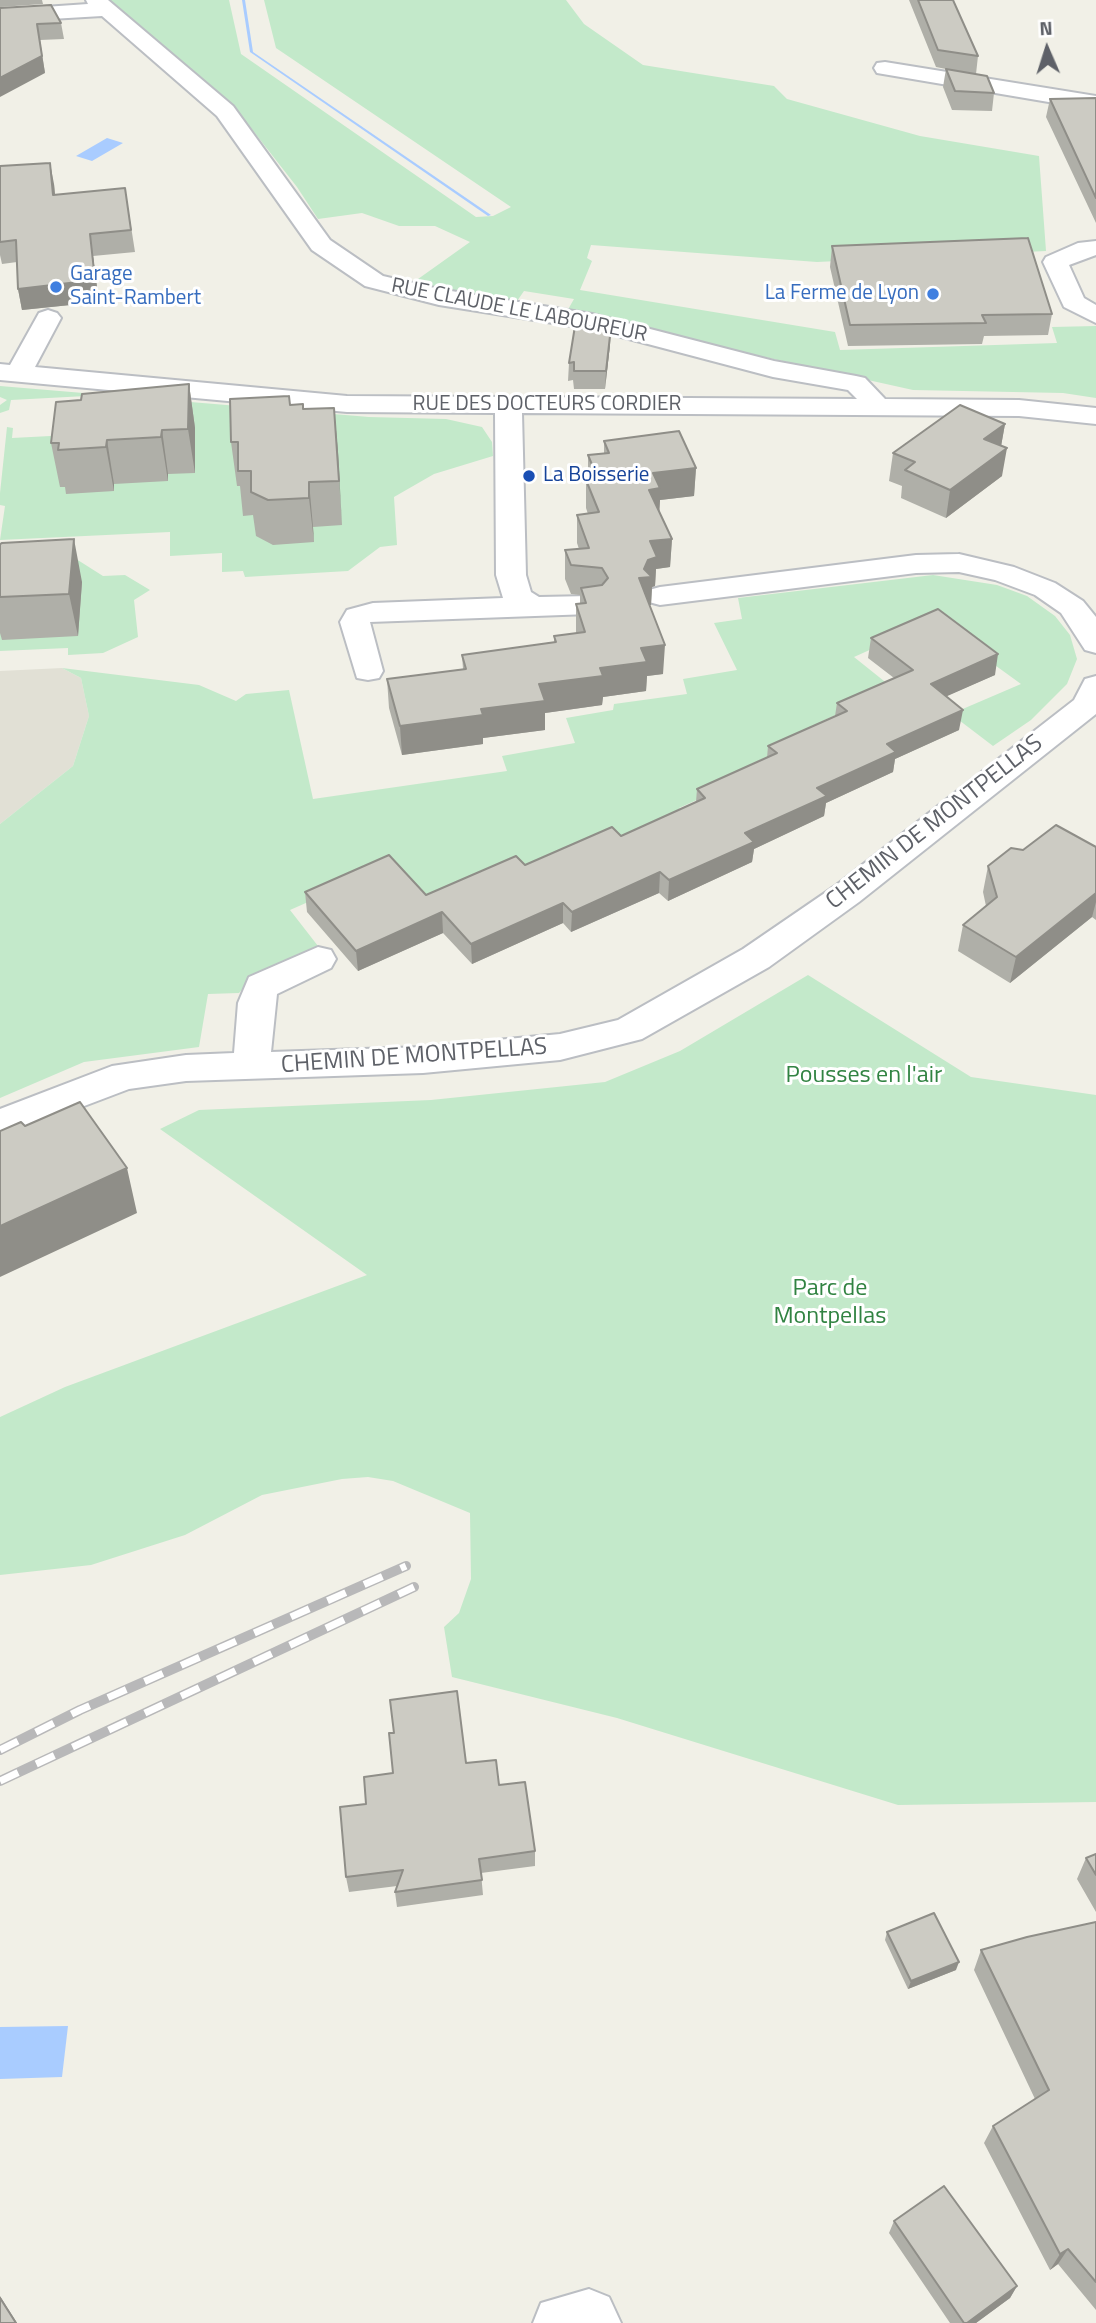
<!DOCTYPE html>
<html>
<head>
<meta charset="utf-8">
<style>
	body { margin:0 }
	#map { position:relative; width:1096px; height:2323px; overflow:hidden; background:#f1f0e7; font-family:"Titillium Web",sans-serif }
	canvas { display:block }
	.north { position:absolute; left:1012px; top:14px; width:70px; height:70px; -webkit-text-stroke:5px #fff; paint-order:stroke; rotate:357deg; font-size:19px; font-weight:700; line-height:28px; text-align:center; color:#5e6168 }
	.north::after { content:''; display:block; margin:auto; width:24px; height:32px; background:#5e6168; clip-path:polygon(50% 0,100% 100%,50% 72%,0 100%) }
</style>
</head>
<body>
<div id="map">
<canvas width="1096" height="2323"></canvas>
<div class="north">N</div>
</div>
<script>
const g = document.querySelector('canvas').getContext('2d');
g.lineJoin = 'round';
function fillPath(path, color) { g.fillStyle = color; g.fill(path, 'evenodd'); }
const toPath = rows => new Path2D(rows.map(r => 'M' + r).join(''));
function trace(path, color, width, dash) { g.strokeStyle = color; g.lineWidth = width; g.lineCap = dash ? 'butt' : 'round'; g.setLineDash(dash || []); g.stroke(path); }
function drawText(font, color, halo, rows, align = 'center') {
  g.font = font + ' "Titillium Web",sans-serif'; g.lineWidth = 6; g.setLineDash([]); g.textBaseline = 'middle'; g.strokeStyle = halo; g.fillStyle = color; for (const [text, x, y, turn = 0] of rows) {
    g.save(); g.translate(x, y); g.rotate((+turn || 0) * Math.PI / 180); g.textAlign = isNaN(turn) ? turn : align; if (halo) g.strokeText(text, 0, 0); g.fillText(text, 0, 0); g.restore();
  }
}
fillPath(toPath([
	[62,668,81,678,89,716,73,766,0,824,0,671]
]), '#e1e0d5');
fillPath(toPath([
	[109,0,229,0,241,54,476,217,493,216,511,207,276,48,264,0,566,0,584,24,643,65,774,86,787,99,920,136,1039,156,1046,251,817,262,591,245,587,258,592,261,580,290,835,332,840,350,1057,343,1052,327,1096,326,1096,398,1063,393,913,390,566,313,574,299,524,291,515,304,411,284,470,242,435,226,399,226,362,213,318,219,297,187,236,109],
	[0,386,369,417,446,419,482,427,492,442,493,456,434,474,394,497,397,545,380,547,348,571,245,577,243,571,222,572,222,553,170,556,170,532,0,540,5,506,0,505,0,493,7,427,13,428,12,438,89,434,86,396,11,400,9,410,0,413,0,405,7,400,0,397],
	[73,557,103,576,125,575,150,590,134,600,138,637,103,653,68,655,68,648,0,651,0,598],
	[933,575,997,585,1027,596,1055,616,1070,635,1077,659,1067,684,1031,720,993,746,951,714,1021,684,934,621,854,657,894,689,820,722,829,729,751,764,759,772,679,808,689,817,431,903,392,865,290,910,318,946,252,978,239,993,208,994,199,1047,84,1062,0,1098,0,824,73,766,89,716,81,678,62,668,199,685,236,701,246,694,289,690,313,799,507,771,502,756,575,743,566,718,613,710,614,704,687,694,683,679,737,670,714,623,742,619,738,598],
	[808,975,971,1077,1096,1095,1096,1802,898,1805,617,1718,452,1677,444,1627,459,1613,471,1579,470,1513,393,1481,368,1477,342,1479,262,1495,185,1535,91,1565,0,1575,0,1417,65,1387,367,1275,160,1129,199,1110,431,1100,605,1082,680,1051]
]), '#c3e9ca');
fillPath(toPath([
	[242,0,245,0,253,52,491,215,488,216,250,52],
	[107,138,123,143,92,161,76,156],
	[68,2026,62,2077,0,2079,0,2027]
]), '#a9ccff');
const minor = toPath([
	[86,0,108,0,233,106,330,240,383,276,439,289,592,314,774,361,856,376,865,378,885,399,1019,400,1096,408,1096,424,1019,416,522,413,526,575,531,592,539,597,590,596,601,599,605,605,601,611,590,614,370,622,383,671,379,678,368,680,357,678,340,622,347,610,373,603,503,598,496,575,495,413,347,412,0,380,0,364,10,365,39,313,48,310,57,313,61,318,35,367,347,396,857,399,848,390,773,377,591,329,439,305,365,286,312,250,217,116,102,16,0,22,0,10,88,4,86,0],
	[885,62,1096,96,1096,110,877,73,874,68,877,63,885,62],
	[1096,241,1096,255,1069,265,1084,298,1096,305,1096,323,1064,307,1043,262,1046,257,1078,243,1096,241],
	[959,554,1014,567,1055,583,1083,601,1096,617,1096,653,1085,650,1061,613,1035,595,995,580,959,572,916,573,660,605,649,602,645,596,649,590,660,587,916,555,959,554],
	[1096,676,1096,714,859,902,769,967,642,1039,560,1060,423,1073,186,1081,129,1089,0,1138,0,1109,112,1066,186,1055,234,1053,238,1003,249,977,318,947,331,950,336,959,331,968,277,994,271,1052,423,1047,560,1034,618,1020,743,949,835,886,1074,700,1085,679,1096,676],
	[589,2289,609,2297,621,2323,533,2323,541,2303,589,2289]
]);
trace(minor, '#bbbec3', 4);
fillPath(minor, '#fff');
const rail = toPath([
	[0,1750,80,1710,406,1566],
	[0,1781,414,1587]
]);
trace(rail, '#b8b8b9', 10);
trace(rail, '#fff', 7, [20]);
fillPath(toPath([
	[0,0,42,0,43,4,0,7],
	[909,0,953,0,978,56,976,74,994,93,992,111,952,110,943,87,946,69,936,67],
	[0,8,61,23,64,39,40,40,45,73],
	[1096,98,1096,223,1046,117,1050,99],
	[0,166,54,184,55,195,125,188,135,252,93,256,99,302,22,310,18,289,17,262,2,264,0,255],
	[832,246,1052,314,1048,335,984,336,982,344,848,346,830,267],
	[610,345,605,389,574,389,573,380,568,381,569,363],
	[189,384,195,428,195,473,168,474,168,481,114,484,114,491,66,494,65,487,60,487,51,443,81,400],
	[290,405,303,409,334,408,342,525,313,527,314,542,273,545,256,536,253,515,243,516,240,486,237,486,231,442],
	[1005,424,1001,446,1002,476,946,518,901,498,902,486,889,481,893,453],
	[604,441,696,468,694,496,660,500,659,512,672,539,670,567,656,569,655,586,652,587,651,605,649,605,663,674,647,676,646,691,603,697,602,705,545,713,545,730,483,738,483,744,402,755,389,708,387,679,463,669,462,655,554,642,554,636,576,633,576,604,580,604,580,595,571,594,565,579,565,550,579,549,577,543,577,515,588,514,586,508,586,480,588,480,588,455,604,453],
	[0,544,82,582,78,636,2,640,0,633],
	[871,638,995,675,946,696,959,730,895,759,893,772,826,803,824,816,754,849,752,862,668,901,659,893,571,932,563,923,472,964,443,933,358,971,307,912,305,892,426,895,621,836,696,802,697,789,767,758,768,746,835,716,837,703,894,678,868,658],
	[1096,847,1096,920,1092,917,1010,983,958,951,963,925,986,906,983,892,988,866,1023,850],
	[466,1763,499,1785,535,1851,535,1866,481,1873,483,1895,397,1907,395,1892,397,1886,349,1892,346,1877,366,1804],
	[1096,1854,1096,1912,1077,1879,1086,1858],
	[1096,1922,1096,2310,1058,2264,1050,2270,984,2143,993,2126,1035,2099,974,1970,981,1950],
	[887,1932,956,1970,908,1989,885,1940],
	[894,2221,1017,2286,1010,2298,976,2323,950,2323,889,2233]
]), '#afafa8');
fillPath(toPath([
	[37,24,45,73,0,97,0,78],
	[50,163,54,184,57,216,53,195],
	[90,234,99,302,22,310,18,289],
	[611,327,610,345,605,389,606,371],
	[189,384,195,428,195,473,188,429],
	[334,408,338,452,342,525,339,481],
	[1005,424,1000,452,984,439],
	[162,430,168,474,168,481,161,437],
	[107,440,114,484,114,491,106,447],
	[1007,448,1002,476,946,518,950,490],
	[696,468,694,496,660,500,659,517,649,490,653,473],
	[309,482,313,527,314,542,309,498],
	[74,539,82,582,78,636,69,594],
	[672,539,670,567,656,569,655,586,652,587,651,605,638,607,639,578,644,569,650,541],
	[665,645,663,674,647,676,646,691,603,697,602,705,545,713,545,730,483,738,483,744,402,755,400,726,481,709,539,684,600,668,641,648],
	[998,654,995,675,927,705,931,684],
	[963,710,959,730,895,759,893,772,826,803,824,816,754,849,752,862,668,901,669,880,887,744],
	[660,872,659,893,571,932,572,912],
	[1096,893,1096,902,1092,917,1010,983,1016,957],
	[563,903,563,923,472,964,471,944],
	[442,912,443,933,358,971,356,951],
	[127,1168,137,1213,0,1277,0,1226],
	[959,1962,956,1970,908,1989,911,1981],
	[1068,2249,1058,2264,1050,2270,1060,2254],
	[1017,2286,1010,2298,976,2323,967,2323],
	[0,2296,17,2323,16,2323,0,2298]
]), '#8f8e88');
const building = toPath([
	[918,0,953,0,978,56,938,50,918,0],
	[51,5,61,23,37,24,42,56,0,78,0,8,51,5],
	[946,69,987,76,994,93,955,91,946,69],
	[1096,98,1096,198,1050,99,1096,98],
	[50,163,53,195,125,188,131,230,90,234,95,280,18,289,16,240,0,242,0,166,50,163],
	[1028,238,1052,314,982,315,986,323,850,325,832,246,1028,238],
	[575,326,611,327,606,371,574,371,574,362,569,363,575,326],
	[189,384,188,429,162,430,161,437,107,440,106,447,58,450,59,443,51,443,56,402,81,400,82,394,189,384],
	[289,396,290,405,303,404,303,409,334,408,339,481,309,482,309,498,268,500,251,492,251,471,238,471,238,442,231,442,230,399,289,396],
	[960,405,1005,424,984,439,1007,448,950,490,905,470,915,462,893,453,960,405],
	[679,431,696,468,653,473,660,488,649,490,672,539,650,541,657,557,648,560,644,569,652,577,639,578,665,645,641,648,647,662,600,668,603,676,539,684,545,701,481,709,483,715,400,726,387,679,466,669,462,655,556,642,554,636,585,632,576,604,586,603,581,588,602,585,608,578,602,568,571,565,565,550,589,548,577,515,599,512,586,480,598,479,588,455,609,453,604,441,679,431],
	[74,539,69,594,0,597,0,544,2,543,74,539],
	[938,609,998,654,931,684,963,710,887,744,896,752,817,788,827,796,745,833,754,842,669,880,660,872,572,912,563,903,471,944,442,912,356,951,305,892,389,855,426,895,516,856,525,865,612,827,621,836,705,798,697,789,777,753,768,746,847,711,837,703,913,670,871,638,938,609],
	[1056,825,1096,847,1096,893,1016,957,963,925,997,897,988,866,1011,848,1023,850,1056,825],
	[80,1102,127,1168,0,1226,0,1131,21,1122,25,1126,80,1102],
	[457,1691,466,1763,496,1760,499,1785,525,1782,535,1851,479,1859,482,1880,395,1892,403,1870,346,1877,340,1807,366,1804,364,1777,393,1773,389,1733,394,1733,390,1700,457,1691],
	[1096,1854,1096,1875,1086,1858,1096,1854],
	[934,1913,959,1962,911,1981,887,1932,934,1913],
	[1096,1922,1096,2282,1068,2249,1060,2254,993,2126,1049,2090,981,1950,1027,1937,1096,1922],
	[944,2186,1017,2286,967,2323,964,2323,894,2221,944,2186],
	[0,2298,16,2323,0,2323,0,2298]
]);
fillPath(building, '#cccbc3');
trace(building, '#8f8e88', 2);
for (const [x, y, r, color] of [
	[56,287,7,"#3f7fe0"],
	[933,294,7,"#3f7fe0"],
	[529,476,7,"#1a4fb4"]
]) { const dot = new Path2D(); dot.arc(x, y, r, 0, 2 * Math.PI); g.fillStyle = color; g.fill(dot); trace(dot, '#fff', 2.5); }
drawText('21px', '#366cbe', '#fff', [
	["Garage",70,275],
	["Saint-Rambert",70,299],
	["La Ferme de Lyon",919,294,"right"]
], 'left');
drawText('21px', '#5e6168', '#fff', [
	["RUE CLAUDE LE LABOUREUR",519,311,11],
	["RUE DES DOCTEURS CORDIER",547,405]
]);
drawText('21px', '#164399', '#fff', [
	["La Boisserie",543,476]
], 'left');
drawText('24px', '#5e6168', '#fff', [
	["CHEMIN DE MONTPELLAS",935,823,-38],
	["CHEMIN DE MONTPELLAS",414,1057,-4]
]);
drawText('24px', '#318342', '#fff', [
	["Pousses en l'air",864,1076],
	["Parc de",830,1289],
	["Montpellas",830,1317]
]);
</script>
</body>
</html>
